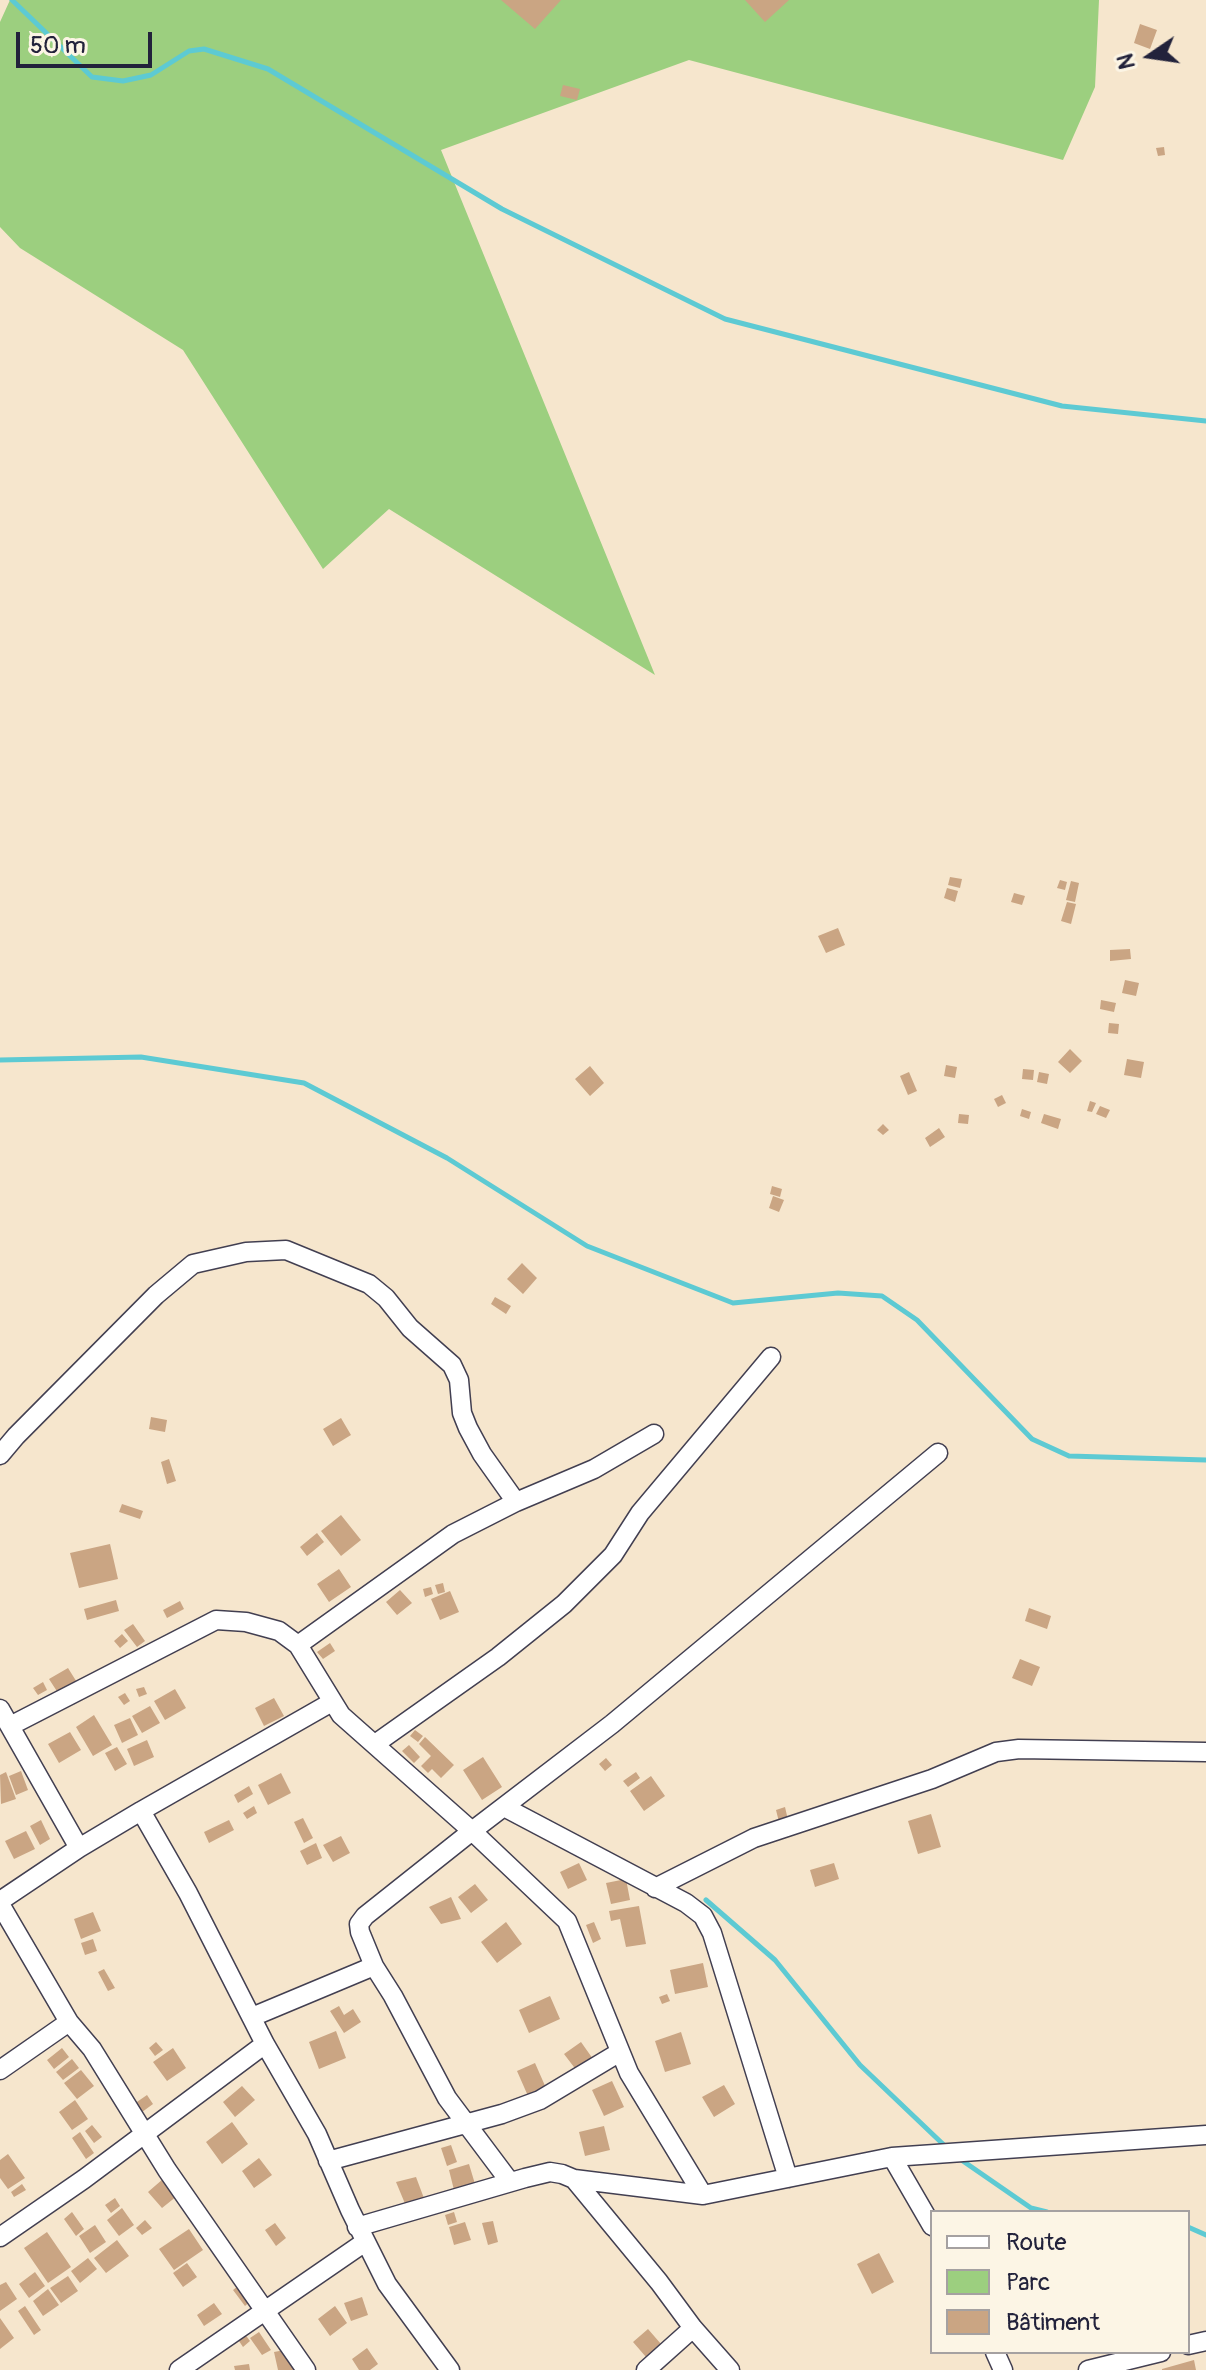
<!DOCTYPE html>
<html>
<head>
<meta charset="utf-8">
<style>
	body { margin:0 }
	#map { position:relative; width:1206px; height:2370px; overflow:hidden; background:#f6e6cd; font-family:Pangolin,sans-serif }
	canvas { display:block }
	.legend { position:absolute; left:930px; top:2210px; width:260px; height:144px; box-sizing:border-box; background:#fcf5e5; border:2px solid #a5a1a1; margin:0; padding:10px 14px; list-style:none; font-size:24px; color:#22223b }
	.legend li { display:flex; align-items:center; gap:16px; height:40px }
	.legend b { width:40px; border:2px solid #a5a1a1 }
	.north { position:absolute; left:1110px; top:16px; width:80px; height:80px; -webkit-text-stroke:6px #fcf5e5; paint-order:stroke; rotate:257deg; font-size:22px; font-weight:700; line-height:32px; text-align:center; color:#22223b }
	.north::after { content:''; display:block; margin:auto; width:28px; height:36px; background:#22223b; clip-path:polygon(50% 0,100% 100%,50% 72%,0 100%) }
	.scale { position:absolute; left:16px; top:32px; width:136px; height:36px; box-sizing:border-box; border:4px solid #22223b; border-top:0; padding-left:10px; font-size:24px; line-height:28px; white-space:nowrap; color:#22223b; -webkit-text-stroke:6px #fcf5e5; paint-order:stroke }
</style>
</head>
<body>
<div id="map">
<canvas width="1206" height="2370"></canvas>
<ul class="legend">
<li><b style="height:10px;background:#fff"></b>Route</li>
<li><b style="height:22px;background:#9ccf7f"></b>Parc</li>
<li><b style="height:22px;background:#caa583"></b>Bâtiment</li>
</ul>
<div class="north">N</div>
<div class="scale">50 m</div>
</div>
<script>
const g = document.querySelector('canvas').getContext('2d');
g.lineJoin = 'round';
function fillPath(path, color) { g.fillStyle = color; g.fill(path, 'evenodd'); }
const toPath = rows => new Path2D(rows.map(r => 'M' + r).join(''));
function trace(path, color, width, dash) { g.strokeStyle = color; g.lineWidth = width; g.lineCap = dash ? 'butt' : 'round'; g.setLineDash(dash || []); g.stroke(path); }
fillPath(toPath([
	[10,0,1099,0,1095,87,1063,160,689,60,441,150,655,675,389,509,323,569,183,350,20,248,0,227,0,22]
]), '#9ccf7f');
trace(toPath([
	[12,0,92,77,123,81,151,75,189,51,204,49,268,69,502,209,725,319,1062,406,1206,421],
	[0,1060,141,1057,304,1083,447,1158,587,1246,733,1303,838,1293,882,1296,917,1320,1032,1439,1069,1456,1206,1460],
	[706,1900,775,1960,860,2065,946,2147],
	[960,2159,1031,2208,1047,2212],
	[1188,2227,1206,2235]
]), '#5dcad3', 5);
fillPath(toPath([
	[501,0,561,0,535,29],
	[745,0,789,0,765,22],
	[1140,24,1157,30,1150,49,1134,43],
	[563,85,580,89,577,100,560,96],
	[1164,147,1165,155,1158,156,1156,148],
	[950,877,962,879,960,888,948,885],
	[1060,880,1067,882,1065,890,1057,888],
	[1071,881,1079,883,1075,902,1066,900],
	[947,888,958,891,955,902,944,898],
	[1014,893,1025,896,1022,905,1011,902],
	[1067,902,1076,904,1071,924,1061,921],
	[838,928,845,945,826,953,818,936],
	[1130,949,1131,959,1110,961,1110,950],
	[1125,980,1139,983,1136,996,1122,993],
	[1101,1000,1116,1003,1114,1012,1100,1009],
	[1109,1023,1119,1024,1118,1034,1108,1033],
	[1070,1049,1082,1061,1070,1073,1058,1062],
	[1127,1059,1144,1062,1141,1078,1124,1075],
	[946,1065,957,1067,955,1078,944,1076],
	[590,1066,604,1083,590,1096,575,1079],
	[1023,1069,1034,1070,1033,1080,1022,1079],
	[909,1072,917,1091,908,1095,900,1076],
	[1039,1072,1049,1074,1047,1084,1037,1082],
	[1002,1095,1006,1103,998,1107,994,1099],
	[1090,1101,1096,1103,1092,1112,1087,1111],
	[1100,1106,1110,1110,1106,1118,1096,1114],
	[1022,1109,1031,1112,1029,1119,1020,1116],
	[959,1114,969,1115,968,1124,958,1123],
	[1044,1114,1061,1119,1058,1129,1041,1123],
	[883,1124,889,1130,883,1135,877,1130],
	[939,1128,945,1137,930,1147,925,1138],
	[772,1186,782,1189,780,1197,770,1194],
	[773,1196,784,1200,779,1212,769,1208],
	[522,1263,537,1278,523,1294,507,1279],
	[495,1297,511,1306,506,1314,491,1304],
	[151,1417,167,1420,165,1432,149,1429],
	[341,1418,351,1435,333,1446,323,1429],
	[169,1459,176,1481,167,1484,161,1462],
	[122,1504,143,1511,140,1519,119,1512],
	[341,1515,361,1540,341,1556,321,1531],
	[317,1533,324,1542,307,1556,300,1547],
	[110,1544,118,1579,79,1588,70,1553],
	[339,1569,351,1587,329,1602,317,1584],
	[443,1583,445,1592,438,1594,435,1585],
	[431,1587,433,1594,425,1597,423,1589],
	[400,1590,412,1603,397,1615,386,1602],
	[450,1591,459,1612,440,1620,431,1599],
	[116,1600,119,1611,87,1620,84,1609],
	[180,1601,184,1609,167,1618,163,1610],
	[1029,1608,1051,1616,1047,1629,1025,1621],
	[133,1624,145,1641,137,1647,124,1630],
	[122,1634,128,1641,120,1648,114,1641],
	[330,1643,335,1651,323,1659,317,1652],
	[1020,1659,1040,1667,1032,1686,1012,1678],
	[68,1668,78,1684,60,1696,49,1679],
	[43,1682,47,1690,38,1695,33,1688],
	[144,1687,147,1694,139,1697,136,1689],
	[175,1689,186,1708,165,1720,154,1701],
	[125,1693,130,1701,124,1705,118,1697],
	[274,1698,284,1716,264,1726,255,1708],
	[150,1706,160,1723,142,1733,132,1716],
	[94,1715,112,1745,93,1756,76,1727],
	[130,1718,138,1735,122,1743,114,1725],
	[415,1730,423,1736,418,1742,410,1736],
	[70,1732,81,1750,59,1763,48,1744],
	[425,1737,454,1765,441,1778,432,1769,428,1773,421,1766,431,1756,419,1744],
	[147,1740,154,1757,134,1766,127,1749],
	[409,1745,420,1757,414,1763,402,1751],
	[117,1747,127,1764,115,1771,105,1753],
	[483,1757,502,1787,482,1800,463,1770],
	[606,1758,612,1765,605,1771,599,1764],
	[21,1771,28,1790,16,1795,9,1776],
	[6,1772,16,1799,1,1804,0,1775],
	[636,1772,640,1778,628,1787,623,1781],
	[281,1773,291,1793,268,1805,258,1785],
	[651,1776,665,1796,644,1811,630,1791],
	[249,1786,253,1794,238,1803,234,1795],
	[254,1806,257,1813,247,1819,243,1813],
	[785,1807,788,1820,779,1822,776,1810],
	[931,1814,941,1847,918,1854,908,1821],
	[303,1818,313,1838,304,1843,294,1822],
	[41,1820,50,1839,40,1845,30,1826],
	[229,1820,234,1830,209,1843,204,1832],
	[26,1831,35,1849,14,1859,5,1841],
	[341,1836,350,1853,333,1862,323,1845],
	[316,1843,322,1858,307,1865,300,1851],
	[579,1863,587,1880,568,1889,560,1872],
	[834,1863,839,1879,815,1887,810,1870],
	[626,1879,630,1900,611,1904,606,1883],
	[475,1884,488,1900,471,1913,458,1897],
	[451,1897,461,1919,441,1924,429,1907],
	[639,1906,646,1944,626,1947,620,1919,611,1921,609,1911],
	[93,1912,101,1931,81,1939,74,1919],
	[506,1922,522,1944,497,1963,481,1942],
	[594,1922,601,1939,593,1943,586,1925],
	[93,1939,97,1951,85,1955,81,1943],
	[703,1963,708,1987,675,1994,670,1970],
	[104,1969,115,1988,108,1991,98,1972],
	[667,1994,670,2001,662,2004,659,1997],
	[550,1996,560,2019,529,2033,519,2010],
	[339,2006,344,2015,353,2009,361,2022,344,2033,330,2011],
	[336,2031,346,2058,319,2069,309,2042],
	[681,2032,691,2064,665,2072,655,2041],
	[156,2042,163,2050,155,2056,149,2048],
	[581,2042,593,2059,577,2071,564,2054],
	[62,2048,69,2057,54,2069,47,2060],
	[173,2048,186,2068,167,2081,153,2062],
	[72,2059,79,2068,63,2080,56,2072],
	[535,2063,546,2088,528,2096,517,2071],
	[81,2070,94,2086,77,2099,64,2083],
	[612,2081,624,2107,604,2116,592,2090],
	[724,2085,735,2104,714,2117,702,2097],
	[242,2086,255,2100,235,2117,223,2102],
	[147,2095,153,2104,138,2115,131,2106],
	[75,2100,88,2119,72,2130,59,2112],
	[232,2122,248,2144,222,2164,206,2142],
	[92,2125,102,2137,94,2143,85,2131],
	[604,2126,610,2150,585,2156,579,2132],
	[80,2132,94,2153,86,2159,72,2138],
	[451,2145,457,2162,447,2166,441,2148],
	[8,2154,25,2178,8,2189,0,2178,0,2160],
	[259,2158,272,2175,254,2188,242,2171],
	[469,2164,475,2184,454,2190,449,2170],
	[416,2177,425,2201,406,2206,396,2182],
	[163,2179,177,2196,162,2208,148,2192],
	[22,2184,26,2190,14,2197,11,2192],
	[115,2198,120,2206,111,2213,105,2205],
	[122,2208,134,2225,119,2236,107,2220],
	[72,2212,84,2229,76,2236,64,2219],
	[454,2212,457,2222,448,2225,445,2215],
	[145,2220,152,2228,142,2235,136,2228],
	[493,2221,498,2242,488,2245,482,2223],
	[465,2222,471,2240,454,2245,449,2227],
	[275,2223,286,2238,276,2246,265,2230],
	[95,2225,106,2242,90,2253,79,2236],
	[189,2229,203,2250,174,2270,159,2249],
	[47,2232,71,2267,48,2283,24,2248],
	[117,2240,129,2256,106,2273,94,2258],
	[879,2253,894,2282,872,2294,857,2264],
	[88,2258,97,2269,80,2283,71,2271],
	[187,2263,197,2277,183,2287,173,2273],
	[35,2272,45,2286,29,2298,19,2284],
	[68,2276,78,2291,61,2303,50,2288],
	[6,2282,17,2299,0,2311,0,2285],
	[242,2283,254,2298,245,2306,233,2290],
	[48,2289,59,2305,43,2316,33,2301],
	[362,2297,368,2315,351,2321,344,2303],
	[214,2303,222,2314,204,2326,197,2315],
	[25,2306,41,2330,34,2335,18,2311],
	[335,2306,347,2323,330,2336,318,2319],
	[0,2318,14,2338,0,2349],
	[648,2329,661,2344,646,2357,633,2342],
	[259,2332,271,2350,262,2355,250,2338],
	[244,2333,250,2341,243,2347,237,2338],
	[367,2348,378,2364,370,2370,359,2370,352,2359],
	[290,2349,295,2370,278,2370,274,2352],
	[1194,2360,1196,2370,1162,2370,1162,2369],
	[249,2364,250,2370,235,2370,234,2366]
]), '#caa583');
const street = toPath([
	[0,1455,16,1436,156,1295,193,1264,246,1252,286,1250,369,1284,386,1298,410,1328,452,1365,459,1380,462,1413,468,1428,482,1454,516,1502],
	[298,1645,453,1534,516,1502,594,1469,654,1434],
	[0,1709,79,1848],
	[10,1726,216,1620,246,1622,279,1631,298,1645,341,1715,472,1831,567,1921,629,2073,703,2195],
	[375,1744,498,1657,564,1604,613,1555,640,1513,771,1357],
	[504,1807,686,1903,703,1916,712,1933,788,2178],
	[141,1811,332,1702],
	[655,1888,754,1838,932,1779,996,1752,1019,1749,1206,1752],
	[0,1901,79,1848,141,1811,188,1893,265,2044,317,2134,350,2210,387,2284,450,2370],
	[0,1904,69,2022,92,2049,167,2170,306,2370],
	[374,1966,360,1932,359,1924,365,1916,472,1831,612,1724,938,1453],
	[252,2017,374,1966,393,1996,447,2098,510,2182],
	[0,2070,69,2022],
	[892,2157,932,2226],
	[328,2161,502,2114,540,2100,620,2052],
	[574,2179,703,2195,892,2157,1206,2135],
	[357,2227,525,2178,550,2172,562,2174,574,2179,659,2282,693,2328,730,2370],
	[0,2237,84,2179,265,2044],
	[1188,2345,1206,2341],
	[995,2352,1003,2370],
	[179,2370,365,2242],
	[646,2370,693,2328],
	[1088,2370,1161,2352]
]);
trace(street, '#423f51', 21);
trace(street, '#fff', 18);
</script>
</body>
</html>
